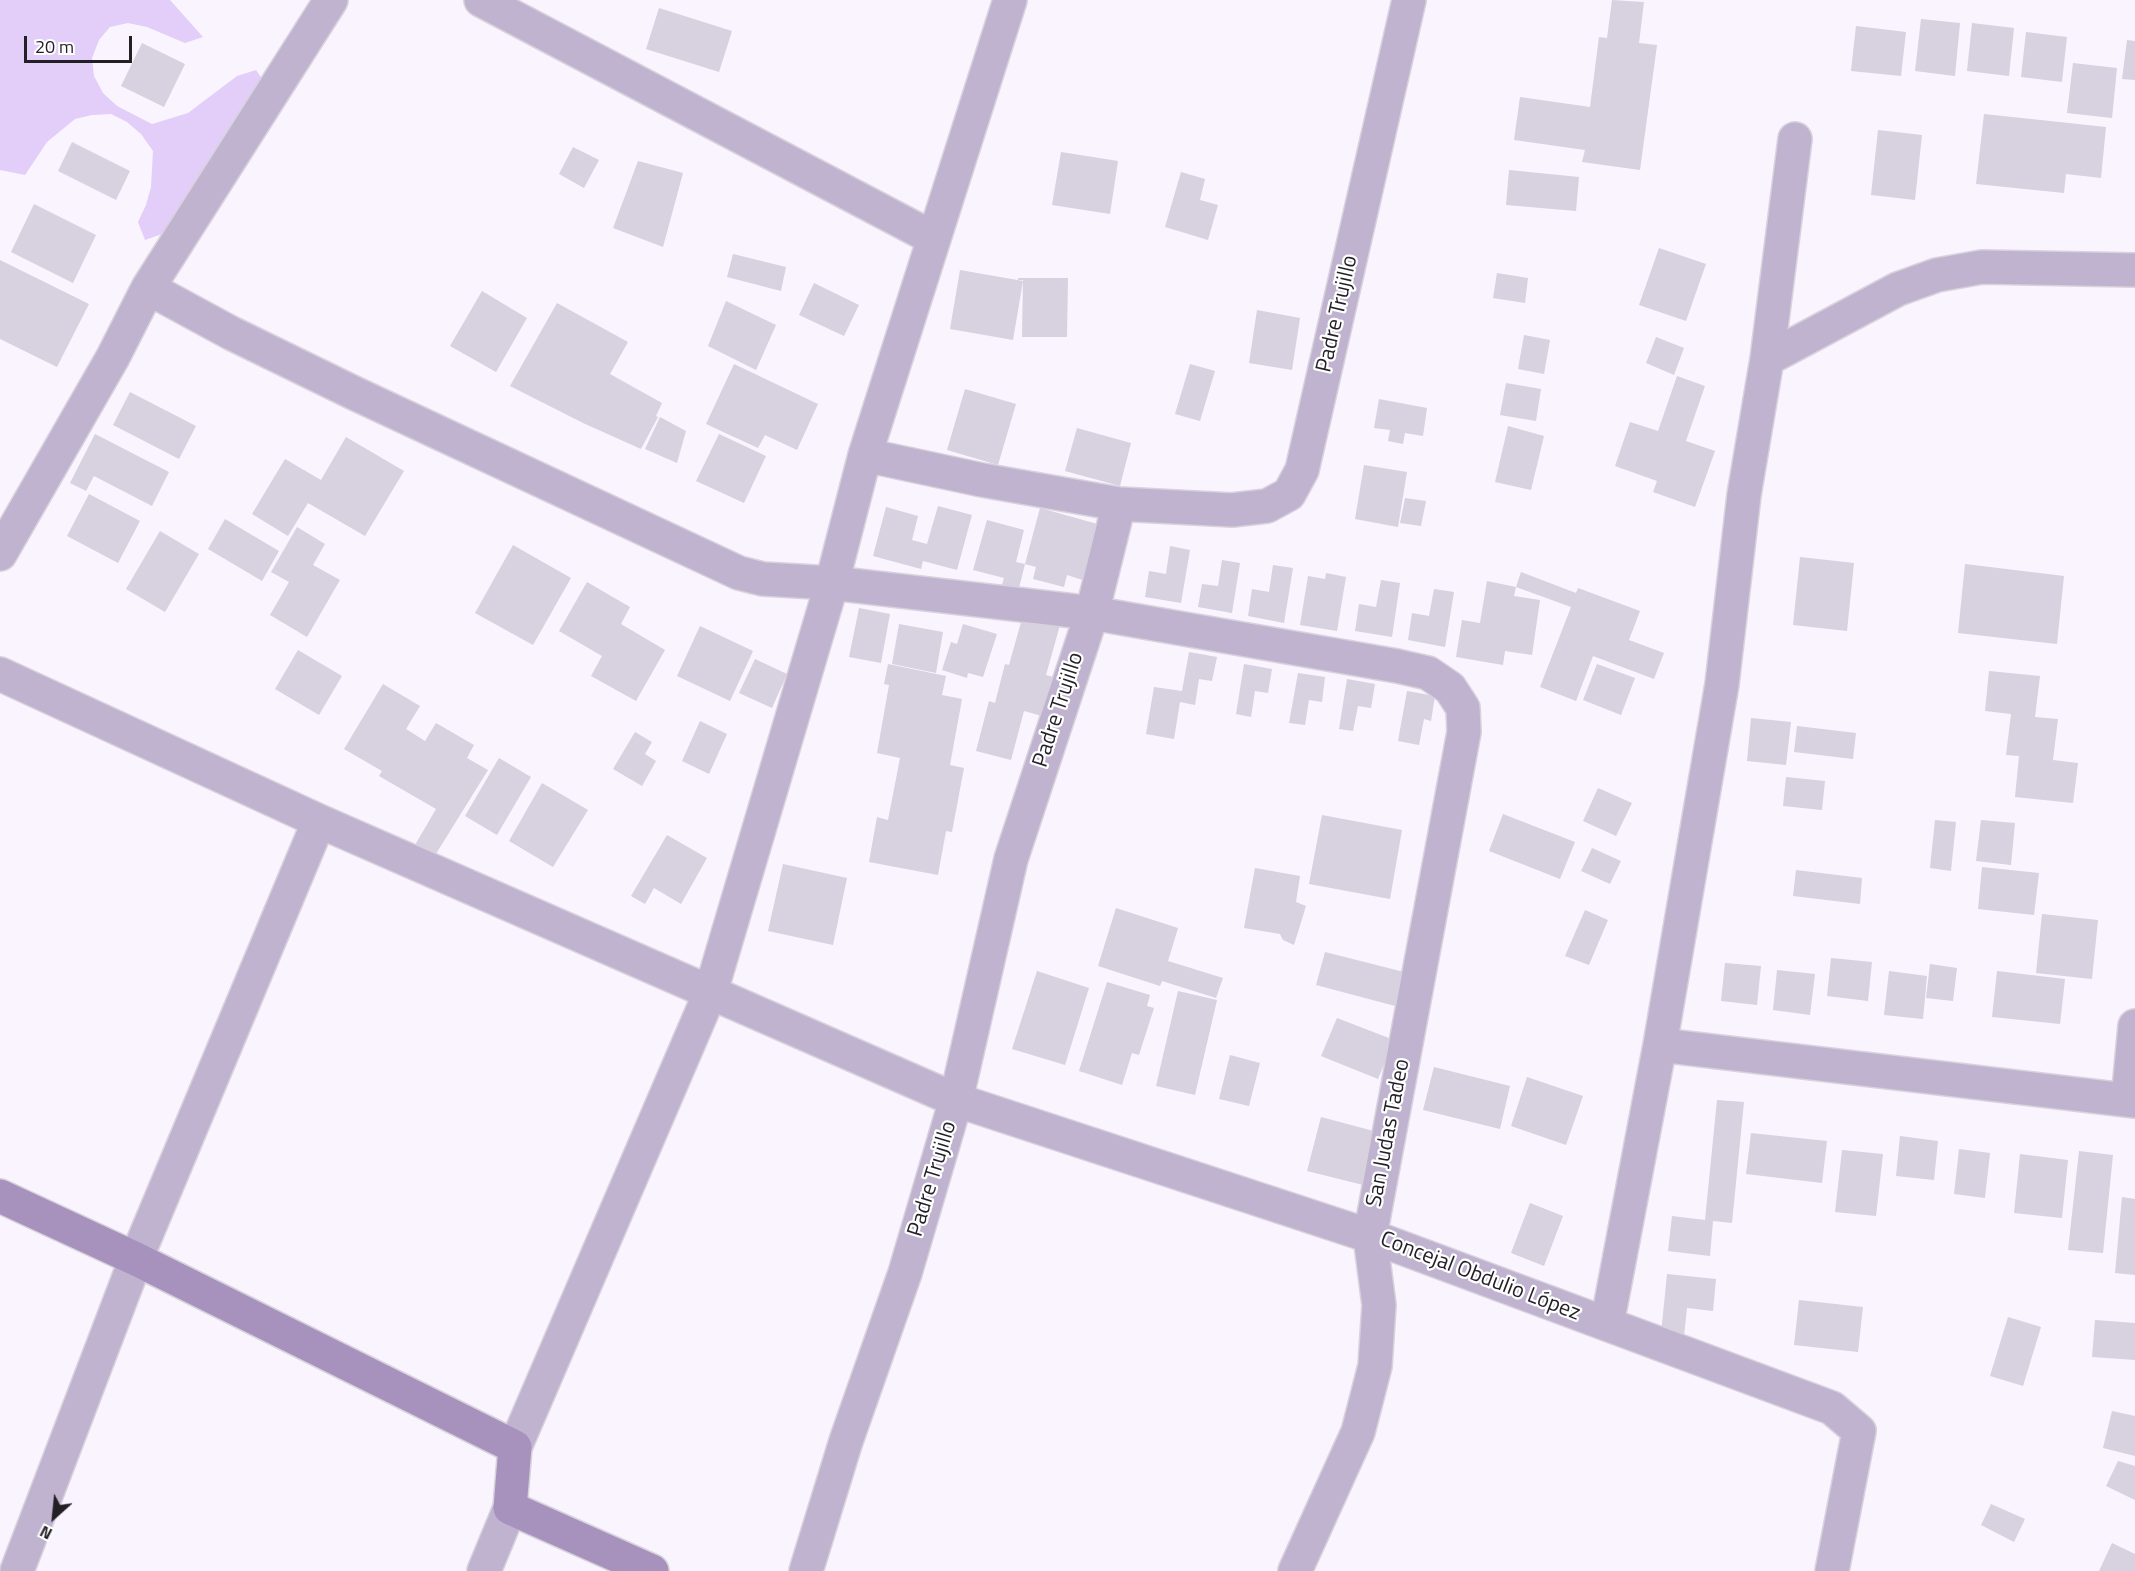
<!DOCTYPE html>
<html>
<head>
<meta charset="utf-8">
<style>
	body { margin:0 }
	#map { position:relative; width:2135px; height:1571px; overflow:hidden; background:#f9f4fe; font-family:"Titillium Web",sans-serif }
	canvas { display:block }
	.north { position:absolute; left:24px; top:1487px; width:60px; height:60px; -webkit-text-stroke:4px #fff; paint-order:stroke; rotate:207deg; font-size:16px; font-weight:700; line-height:24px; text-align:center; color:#221f25 }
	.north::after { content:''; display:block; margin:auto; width:21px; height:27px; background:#221f25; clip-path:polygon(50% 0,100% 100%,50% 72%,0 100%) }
	.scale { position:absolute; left:24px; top:36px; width:108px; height:27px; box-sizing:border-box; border:3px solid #221f25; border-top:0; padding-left:8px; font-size:18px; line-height:21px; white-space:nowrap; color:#221f25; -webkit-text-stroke:4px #fff; paint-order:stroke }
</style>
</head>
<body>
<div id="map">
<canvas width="2135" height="1571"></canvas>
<div class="north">N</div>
<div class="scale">20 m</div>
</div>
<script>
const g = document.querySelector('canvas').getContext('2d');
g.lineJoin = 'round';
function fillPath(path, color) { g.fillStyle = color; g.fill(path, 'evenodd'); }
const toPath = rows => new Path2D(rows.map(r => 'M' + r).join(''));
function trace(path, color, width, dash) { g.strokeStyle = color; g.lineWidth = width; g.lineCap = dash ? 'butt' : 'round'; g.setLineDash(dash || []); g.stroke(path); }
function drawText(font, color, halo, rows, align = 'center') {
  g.font = font + ' "Titillium Web",sans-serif'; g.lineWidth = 4.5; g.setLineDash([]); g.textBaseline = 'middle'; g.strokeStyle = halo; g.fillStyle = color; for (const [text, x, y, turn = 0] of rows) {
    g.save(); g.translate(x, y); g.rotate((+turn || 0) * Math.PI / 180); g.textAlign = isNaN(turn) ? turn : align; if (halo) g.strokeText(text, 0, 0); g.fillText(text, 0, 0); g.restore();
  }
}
fillPath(toPath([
	[0,0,170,0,203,37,185,43,147,27,128,23,110,27,99,40,92,58,94,76,103,93,117,106,152,124,188,113,237,76,256,70,267,86,177,225,162,234,145,240,138,222,146,205,151,187,153,151,141,134,127,122,111,114,92,115,75,119,47,142,25,175,0,170]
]), '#e2cef8');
fillPath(toPath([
	[1612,0,1644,2,1639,43,1657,45,1640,170,1582,162,1585,150,1514,140,1520,97,1590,107,1599,37,1607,38],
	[659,8,732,31,719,72,646,49],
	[1921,19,1960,23,1955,76,1915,71],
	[1972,23,2014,28,2009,76,1967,71],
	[1856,26,1906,32,1901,76,1851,71],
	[2026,32,2067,37,2062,82,2021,77],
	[2127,40,2135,41,2135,80,2122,79],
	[142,43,185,64,164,107,121,86],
	[2073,63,2117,68,2112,118,2067,113],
	[1984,114,2106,127,2101,178,2066,174,2064,193,1976,184],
	[1878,130,1922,135,1915,200,1871,195],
	[72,142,130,171,116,200,58,171],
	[573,147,599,160,584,188,559,174],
	[1061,152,1118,161,1110,214,1052,205],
	[638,161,683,173,663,247,613,228],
	[1509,170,1579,177,1576,211,1506,205],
	[1181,172,1205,179,1200,200,1218,205,1208,240,1165,227],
	[34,204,96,235,73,283,11,252],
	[1659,248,1706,264,1686,321,1639,305],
	[733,254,786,267,781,291,727,277],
	[0,260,89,304,57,367,0,339],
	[960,270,1023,281,1013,340,950,329],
	[1497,273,1528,278,1525,303,1493,298],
	[1018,278,1068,278,1067,337,1022,337,1023,280,1018,280],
	[814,283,859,305,844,336,799,315],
	[482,291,527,318,496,372,450,346],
	[726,301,776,325,756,370,708,346],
	[557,303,628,342,610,374,662,403,656,416,658,417,641,449,583,423,510,386],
	[1257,310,1300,318,1292,370,1249,363],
	[1524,335,1550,340,1544,374,1518,369],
	[1656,337,1684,348,1674,375,1646,363],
	[734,364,818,404,797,450,765,435,758,448,706,424],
	[1190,364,1215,371,1200,421,1175,414],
	[1677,376,1705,386,1686,441,1715,451,1695,507,1653,492,1657,481,1615,466,1630,422,1658,431],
	[1506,383,1541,389,1536,421,1500,415],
	[965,389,1016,404,998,465,947,450],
	[130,392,196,426,179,459,113,425],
	[1379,399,1427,408,1423,436,1405,433,1403,444,1388,441,1390,430,1374,428],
	[660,417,686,431,677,463,645,449],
	[1508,426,1544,436,1531,490,1495,482],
	[1077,428,1131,443,1120,486,1065,471],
	[95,434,169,472,152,506,94,476,86,491,70,483],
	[719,434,766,456,744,503,696,481],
	[346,437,404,471,365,536,308,503,288,536,252,514,285,459,321,480],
	[1364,465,1407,472,1398,527,1355,519],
	[89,494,140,521,118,563,67,536],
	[1405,498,1426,501,1421,526,1400,523],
	[938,506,972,515,957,570,923,561,921,569,873,556,886,507,918,516,912,540,927,544],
	[1040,508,1101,525,1086,581,1067,575,1064,587,1033,579,1036,567,1025,564,1018,592,1001,588,1004,578,973,570,987,520,1024,530,1016,562,1025,564],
	[225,519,279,551,262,581,208,549],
	[297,527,325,544,313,565,340,580,307,637,270,615,289,582,271,572],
	[160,531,199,554,165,612,126,589],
	[513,545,571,578,533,645,475,613],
	[1170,546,1190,550,1181,603,1145,597,1149,571,1166,574],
	[1800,557,1854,563,1847,631,1793,625],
	[1222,560,1240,563,1232,613,1198,607,1202,584,1218,586],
	[1965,564,2064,576,2057,644,1958,633],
	[1273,565,1293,568,1284,623,1248,616,1252,589,1269,592],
	[1521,572,1576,593,1578,588,1640,611,1629,640,1664,653,1654,679,1593,656,1576,701,1540,687,1571,607,1516,587,1514,596,1540,600,1532,655,1505,651,1503,665,1456,657,1462,620,1480,623,1487,581,1516,587],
	[1326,573,1346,577,1337,631,1300,625,1308,576,1325,579],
	[1381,580,1400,583,1392,637,1355,631,1359,604,1376,607],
	[587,582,630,607,621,624,665,650,636,701,591,676,602,656,559,631],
	[1434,589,1454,592,1445,647,1408,640,1412,613,1429,616],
	[859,608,890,614,881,663,849,657],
	[1023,615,1060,625,1046,675,1060,679,1049,718,1024,711,1011,760,976,751,989,701,995,703,1005,664,1009,665],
	[899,624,943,632,936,673,892,664],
	[963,624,997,634,983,677,968,673,967,678,942,670,951,642,957,644],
	[700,626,753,651,730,701,677,676],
	[298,650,342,676,319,715,275,689],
	[1189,652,1217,657,1212,681,1199,679,1195,705,1180,702,1174,739,1146,734,1154,687,1182,691],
	[755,659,787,674,772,708,739,693],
	[888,664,946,676,942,695,962,699,950,765,964,768,952,832,946,831,938,875,869,862,877,817,888,820,900,758,877,753,889,685,884,684],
	[1244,664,1272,669,1268,693,1255,691,1251,717,1236,714],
	[1597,664,1635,678,1621,715,1583,700],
	[1989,671,2040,676,2035,717,2058,719,2053,760,2078,763,2073,803,2015,797,2019,756,2006,755,2011,714,1985,711],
	[1298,673,1325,677,1322,702,1309,700,1305,725,1289,723],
	[1347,679,1375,684,1371,708,1358,706,1353,731,1339,729],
	[383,684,420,706,406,729,425,741,436,723,474,745,467,758,488,770,434,857,415,845,436,809,379,776,382,771,344,749],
	[1407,691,1435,696,1431,721,1424,719,1419,745,1398,741],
	[1751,718,1791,722,1786,765,1747,761],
	[700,721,727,734,709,774,682,761],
	[1797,726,1856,733,1853,759,1794,752],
	[635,732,652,742,645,754,656,761,642,786,613,769],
	[499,758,531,777,497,835,465,816],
	[1786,777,1825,781,1822,810,1783,806],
	[542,783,588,810,553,867,509,841],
	[1598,788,1632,803,1616,836,1583,821],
	[1503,814,1575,842,1560,879,1489,851],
	[1322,815,1402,830,1390,899,1309,884],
	[1935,820,1956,822,1951,871,1930,868],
	[1981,820,2015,823,2011,865,1976,861],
	[667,835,707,858,681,904,654,888,645,904,631,896],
	[1592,848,1621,861,1610,884,1581,871],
	[783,864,847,878,833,945,768,931],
	[1982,867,2039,873,2034,915,1978,909],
	[1255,868,1300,876,1296,902,1306,906,1294,945,1283,940,1280,934,1244,928],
	[1796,870,1862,878,1860,904,1793,896],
	[1116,908,1178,928,1168,961,1223,978,1216,998,1162,981,1160,986,1098,966],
	[1585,910,1608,920,1589,965,1565,956],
	[2042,914,2098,920,2092,979,2036,973],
	[1325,952,1404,972,1395,1006,1316,985],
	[1831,958,1872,962,1868,1001,1827,996],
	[1725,963,1761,966,1757,1005,1721,1001],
	[1930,964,1957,968,1953,1001,1926,998],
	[1777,970,1815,974,1810,1015,1773,1010],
	[1037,971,1089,988,1065,1065,1012,1049],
	[1889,971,1927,976,1923,1019,1884,1015],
	[1997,971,2065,979,2060,1024,1992,1017],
	[1107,982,1150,995,1147,1006,1154,1008,1139,1055,1132,1053,1122,1085,1079,1071],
	[1178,991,1217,1000,1195,1095,1156,1086],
	[1337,1018,1394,1040,1378,1079,1321,1056],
	[1230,1055,1260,1063,1249,1106,1219,1099],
	[1434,1067,1510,1086,1500,1129,1423,1110],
	[1527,1077,1583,1096,1566,1145,1511,1126],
	[1717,1100,1744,1102,1732,1223,1713,1221,1710,1256,1668,1251,1672,1216,1705,1220],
	[1321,1117,1381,1133,1367,1186,1307,1171],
	[1751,1133,1827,1141,1822,1183,1746,1174],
	[1900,1136,1938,1141,1934,1180,1896,1176],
	[1959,1149,1990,1153,1985,1198,1954,1194],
	[1842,1150,1883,1154,1876,1216,1835,1212],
	[2079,1151,2113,1155,2103,1253,2068,1250],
	[2020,1154,2068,1160,2062,1218,2014,1213],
	[2122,1197,2135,1199,2135,1275,2115,1273],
	[1530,1203,1563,1216,1544,1266,1511,1253],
	[1667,1274,1716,1279,1713,1311,1687,1308,1684,1336,1661,1334],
	[1799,1300,1863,1307,1858,1352,1794,1345],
	[2008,1317,2041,1327,2023,1386,1990,1376],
	[2095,1320,2135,1323,2135,1360,2092,1357],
	[2112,1411,2135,1416,2135,1456,2103,1448],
	[2118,1461,2135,1466,2135,1500,2106,1486],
	[1991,1504,2025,1519,2014,1542,1981,1525],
	[2112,1543,2135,1554,2135,1571,2099,1571]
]), '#d7d1e0');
const street = toPath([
	[481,0,933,238],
	[148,288,231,333,354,393,739,573,763,579,832,583,1092,613,1397,666,1428,673,1450,688,1463,708,1464,732,1370,1236,1379,1305,1375,1366,1358,1432,1295,1571],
	[1767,359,1898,289,1937,275,1982,267,2135,270],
	[865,455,982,480,1119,504,1232,510,1267,506,1289,494,1302,470,1409,0],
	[0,554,113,357,148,288,331,0],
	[0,674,319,821,956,1100,1370,1236,1832,1408,1859,1431,1832,1571],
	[1660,1045,2135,1101],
	[2128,1100,2135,1026],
	[1607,1324,1660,1045,1722,684,1744,495,1767,359,1795,139],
	[515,1447,711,991,832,583,865,455,1010,0],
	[17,1571,136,1259,319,821],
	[484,1571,510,1508],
	[806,1571,846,1441,905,1273,956,1100,1011,859,1092,613,1119,504]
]);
const secondary = toPath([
	[0,1196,136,1259,515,1447,510,1508,652,1571]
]);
trace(street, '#d7d2db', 36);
trace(secondary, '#d7d2db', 36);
trace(street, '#c0b3d0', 33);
trace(secondary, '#a692bc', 33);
drawText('22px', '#221f25', '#fff', [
	["Padre Trujillo",1338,314,-77],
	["Padre Trujillo",1059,710,-72],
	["San Judas Tadeo",1389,1133,-79],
	["Padre Trujillo",933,1179,-73],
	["Concejal Obdulio López",1480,1277,21]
]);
</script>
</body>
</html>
